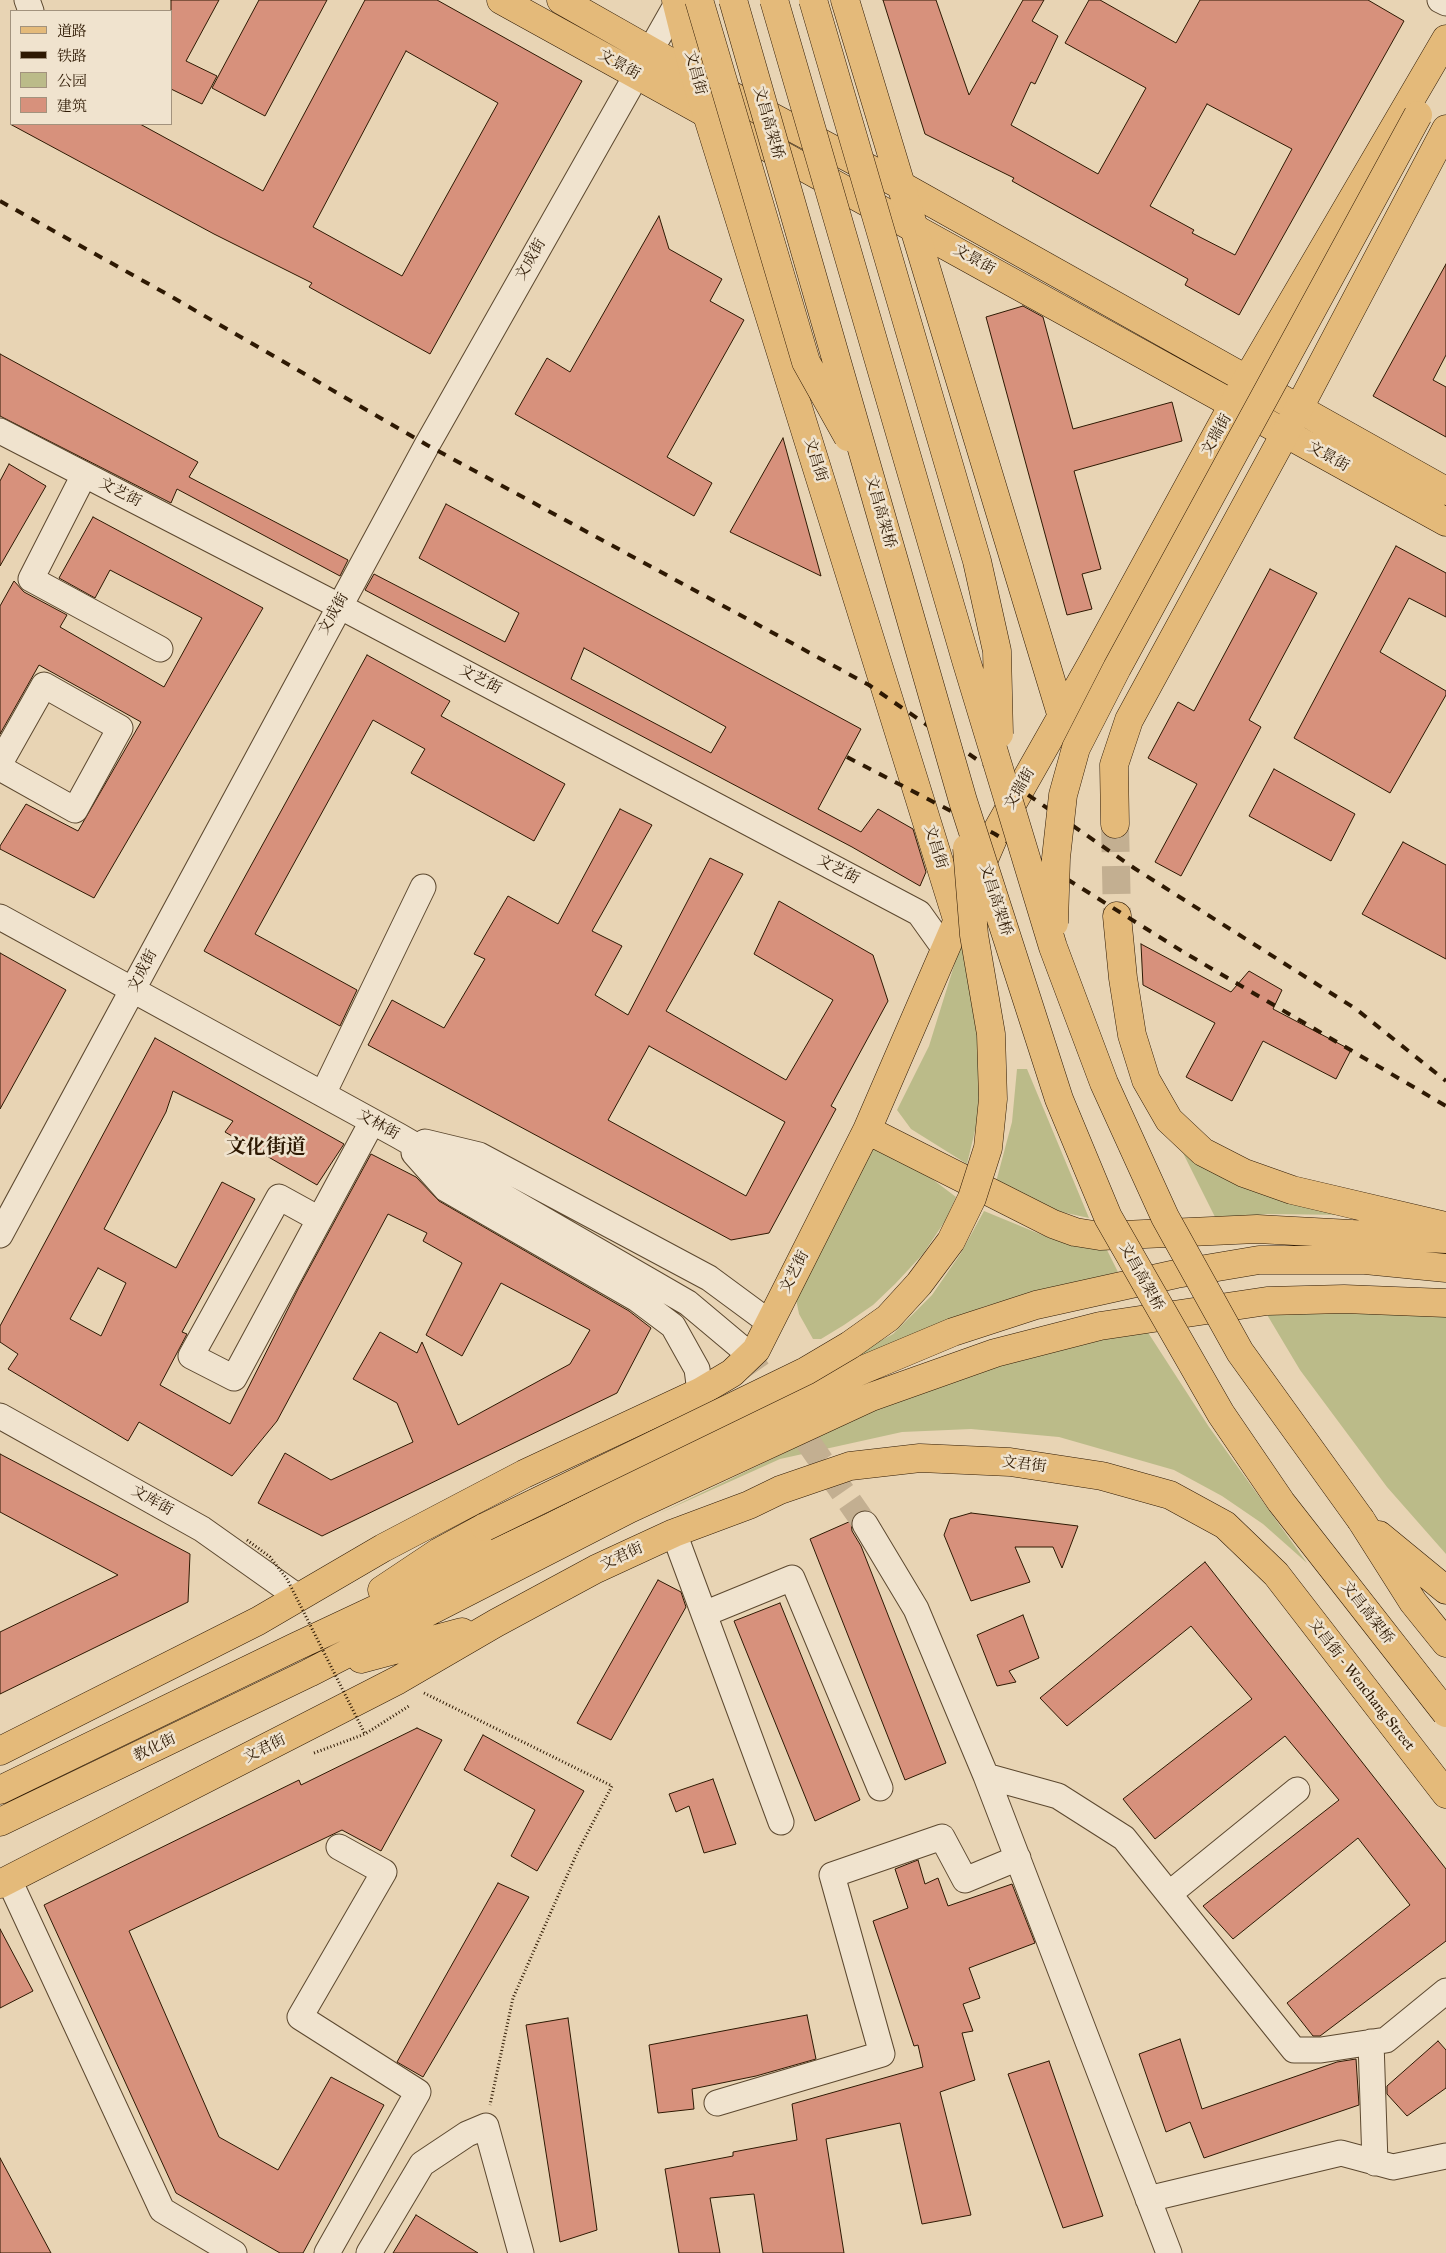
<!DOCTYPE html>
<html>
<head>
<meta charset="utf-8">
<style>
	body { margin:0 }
	#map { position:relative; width:1446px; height:2253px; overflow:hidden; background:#e8d4b4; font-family:"IM FELL Great Primer","Noto Serif SC",serif }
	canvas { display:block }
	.legend { position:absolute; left:10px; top:10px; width:162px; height:115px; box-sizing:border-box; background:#f0e3ce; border:1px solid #a2927d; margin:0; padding:6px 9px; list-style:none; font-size:15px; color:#2e1903 }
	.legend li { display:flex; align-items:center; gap:10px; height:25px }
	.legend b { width:25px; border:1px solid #a2927d }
</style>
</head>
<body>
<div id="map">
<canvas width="1446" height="2253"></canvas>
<ul class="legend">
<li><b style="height:6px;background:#e4ba7a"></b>道路</li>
<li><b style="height:6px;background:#2e1903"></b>铁路</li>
<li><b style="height:14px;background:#bbbb89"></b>公园</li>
<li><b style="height:14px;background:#d7917c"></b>建筑</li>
</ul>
</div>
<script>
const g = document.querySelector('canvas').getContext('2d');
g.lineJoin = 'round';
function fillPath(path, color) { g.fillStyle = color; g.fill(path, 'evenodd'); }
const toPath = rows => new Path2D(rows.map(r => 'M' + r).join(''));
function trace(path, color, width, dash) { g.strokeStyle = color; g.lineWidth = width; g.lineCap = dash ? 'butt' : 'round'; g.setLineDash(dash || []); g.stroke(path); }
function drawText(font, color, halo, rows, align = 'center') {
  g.font = font + ' "IM FELL Great Primer","Noto Serif SC",serif'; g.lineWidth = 5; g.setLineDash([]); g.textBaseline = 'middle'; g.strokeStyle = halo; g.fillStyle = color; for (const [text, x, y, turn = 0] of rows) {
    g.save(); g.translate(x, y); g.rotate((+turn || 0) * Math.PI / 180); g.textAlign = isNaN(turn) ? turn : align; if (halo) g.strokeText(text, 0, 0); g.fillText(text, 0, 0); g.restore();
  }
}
fillPath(toPath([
	[962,940,975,942,980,1110,967,1164,911,1129,897,1110,929,1046],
	[1017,1069,1027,1069,1089,1218,1057,1211,996,1182,1012,1122],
	[1175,1137,1348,1215,1268,1214,1216,1219],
	[872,1148,882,1149,907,1160,956,1197,945,1221,923,1254,895,1284,873,1305,844,1325,821,1339,813,1339,799,1314,795,1294],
	[984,1211,1047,1237,1077,1246,1107,1250,1118,1272,986,1306,902,1339,806,1382,893,1334,932,1295,961,1253],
	[1309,1309,1446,1315,1446,1554,1387,1487,1300,1370,1266,1313],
	[1147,1331,1209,1427,1307,1563,1263,1524,1222,1496,1174,1470,1059,1437,971,1429,902,1432,780,1459,658,1514,865,1414,959,1374,1033,1351]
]), '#bbbb89');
const building = toPath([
	[171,0,219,0,186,61,217,76,202,104,171,89,171,0],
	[259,0,327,0,265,116,212,88,259,0],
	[365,0,437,0,582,81,430,354,309,287,312,283,214,234,10,124,140,124,263,191,365,0],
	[406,51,498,103,402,276,313,227,406,51],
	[883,0,936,0,969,95,1023,0,1044,0,1032,21,1058,36,1035,84,1031,82,1011,125,1098,174,1146,88,1065,43,1089,0,1100,0,1176,43,1200,0,1368,0,1404,21,1239,315,1185,285,1188,279,1012,181,1014,178,925,134,883,0],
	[1207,104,1292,149,1235,255,1192,233,1194,230,1150,206,1207,104],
	[659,216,669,249,722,279,710,301,744,320,667,457,712,483,694,516,515,414,547,358,570,372,659,216],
	[1446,264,1446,355,1433,380,1446,387,1446,437,1373,396,1446,264],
	[1023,306,1043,317,1073,429,1172,402,1182,441,1074,471,1101,569,1082,574,1092,609,1067,615,986,317,1023,306],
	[0,354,198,462,189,477,348,560,340,576,177,489,171,503,0,416,0,354],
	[783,438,821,576,730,532,783,438],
	[9,464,46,486,0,566,0,481,9,464],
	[446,504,861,729,818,809,861,832,878,809,913,829,926,872,920,886,852,847,365,590,374,574,505,642,519,613,419,558,446,504],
	[584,648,726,727,711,753,571,679,584,648],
	[93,517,263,608,94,898,0,849,0,846,26,804,78,831,141,722,39,665,0,734,0,606,14,581,24,592,67,615,60,627,164,687,202,618,110,570,95,598,59,578,93,517],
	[1396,546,1446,573,1446,617,1409,598,1380,652,1446,691,1446,695,1390,793,1294,738,1396,546],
	[1270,569,1317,593,1249,720,1261,727,1181,876,1155,862,1197,784,1148,758,1178,702,1194,711,1270,569],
	[367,655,450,701,441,716,565,784,534,841,411,773,425,749,373,720,255,934,357,990,340,1026,204,951,367,655],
	[1274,769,1355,814,1331,861,1249,816,1274,769],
	[620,809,652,825,592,931,622,946,595,995,628,1015,710,858,743,874,666,1011,786,1080,833,1000,754,954,779,901,873,955,888,1001,831,1106,836,1109,769,1233,731,1240,368,1045,392,1000,444,1028,485,959,474,954,508,896,558,924,620,809],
	[649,1046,785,1122,746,1196,608,1120,649,1046],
	[1403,842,1446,865,1446,959,1362,914,1403,842],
	[1141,944,1231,992,1249,971,1282,990,1273,1009,1351,1050,1336,1079,1263,1041,1232,1101,1186,1077,1215,1023,1143,985,1141,944],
	[0,953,66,990,0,1109,0,953],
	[155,1038,344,1144,317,1185,225,1132,233,1121,173,1091,166,1112,104,1229,176,1268,222,1182,255,1199,182,1332,187,1334,160,1385,230,1424,299,1287,371,1154,416,1177,439,1201,629,1311,651,1328,617,1393,322,1536,258,1503,285,1453,331,1480,413,1442,397,1403,353,1379,380,1332,417,1353,422,1342,458,1425,570,1364,590,1330,501,1283,462,1356,426,1335,462,1263,423,1241,427,1233,388,1214,277,1421,232,1476,139,1422,128,1441,8,1369,18,1354,0,1342,0,1326,155,1038],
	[98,1268,126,1283,101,1336,70,1319,98,1268],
	[0,1454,190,1554,188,1602,0,1694,0,1632,118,1575,0,1512,0,1454],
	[971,1513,1078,1526,1062,1568,1053,1547,1015,1547,1030,1582,971,1601,944,1535,950,1519,971,1513],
	[851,1521,852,1531,861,1546,946,1763,905,1780,810,1539,851,1521],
	[1205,1562,1446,1869,1446,1941,1320,2036,1313,2036,1287,2003,1410,1905,1358,1838,1233,1939,1203,1906,1339,1800,1285,1736,1155,1839,1123,1799,1252,1699,1191,1626,1067,1726,1040,1698,1205,1562],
	[658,1580,681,1592,686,1607,611,1740,577,1723,658,1580],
	[780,1603,860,1800,815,1821,734,1621,780,1603],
	[1023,1615,1039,1658,1009,1671,1016,1682,997,1686,977,1635,1023,1615],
	[417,1728,442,1740,381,1851,342,1830,129,1931,219,2137,278,2170,331,2077,384,2105,303,2253,280,2253,176,2193,44,1905,299,1780,301,1785,417,1728],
	[483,1735,584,1791,537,1871,511,1856,535,1810,464,1770,483,1735],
	[713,1779,736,1844,704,1853,689,1806,676,1812,669,1794,713,1779],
	[918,1860,925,1884,938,1878,948,1906,1012,1884,1035,1943,969,1968,980,1998,963,2004,973,2031,962,2033,975,2080,940,2092,971,2215,922,2224,900,2123,826,2139,844,2253,763,2253,754,2194,710,2198,720,2253,679,2253,665,2169,733,2156,733,2152,797,2140,792,2104,923,2067,918,2045,914,2046,873,1921,908,1908,895,1869,918,1860],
	[498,1883,529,1897,423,2077,397,2062,498,1883],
	[0,1929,33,1991,0,2008,0,1929],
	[807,2015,816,2059,756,2076,692,2089,694,2109,658,2113,649,2045,807,2015],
	[568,2018,597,2230,560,2242,526,2025,568,2018],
	[1180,2039,1202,2109,1337,2062,1356,2059,1359,2105,1204,2158,1190,2122,1166,2132,1139,2054,1180,2039],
	[1438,2041,1446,2050,1446,2088,1407,2116,1387,2094,1387,2086,1438,2041],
	[1049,2061,1103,2216,1063,2228,1008,2074,1049,2061],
	[0,2158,51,2253,0,2253,0,2158],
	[416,2215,478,2253,393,2253,416,2215]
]);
fillPath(building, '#d7917c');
trace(building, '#2e1903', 1);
trace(toPath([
	[744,1350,865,1524]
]), '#c3af91', 25, [25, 12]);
trace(toPath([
	[1115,824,1117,916]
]), '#c3af91', 28, [28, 14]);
const minor = toPath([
	[27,0,31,11],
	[1440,0,1446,3],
	[0,431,339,606,919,913,944,948],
	[84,475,31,579,160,649],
	[0,763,44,685,120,728,75,810,0,768],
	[0,917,399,1136,688,1303,744,1350],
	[323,1094,423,887],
	[425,1142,479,1155,709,1278,770,1323],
	[414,1153,446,1189,637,1299,673,1326,697,1369,700,1392],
	[319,1219,279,1197,191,1356,234,1378,372,1122],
	[0,1235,427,445,679,0],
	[0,1416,202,1529,298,1597],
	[865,1524,916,1609,986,1776,1169,2253],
	[674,1533,781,1822],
	[704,1614,792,1578,880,1788],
	[986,1776,1058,1796,1124,1838,1294,2050,1321,2050,1386,2040,1446,1991],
	[9,1880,162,2210,234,2253],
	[1169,1894,1297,1790],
	[1371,2042,1375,2163],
	[717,2103,882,2054,832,1875,942,1837,965,1880,1018,1858],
	[1148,2199,1341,2153,1393,2167,1446,2156],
	[327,2253,418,2092,300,2017,384,1872,339,1847],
	[369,2253,422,2164,467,2134,486,2126,521,2253]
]);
const major = toPath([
	[501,0,1446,522],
	[561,0,695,76,902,186,1446,491]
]);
const highway = toPath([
	[676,0,695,76,957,919],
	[845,0,1062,717],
	[1115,824,1114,765,1129,720,1299,408,1446,129],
	[1117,916,1123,978,1132,1035,1146,1080,1169,1120,1203,1152,1244,1173,1292,1190,1445,1226],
	[867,1130,1053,1224,1075,1232,1100,1236,1257,1229,1446,1239],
	[1361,1520,1413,1602,1446,1643],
	[1379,1535,1446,1590],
	[382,1590,439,1552,485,1527],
	[361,1659,462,1632],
	[0,1751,258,1621,383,1548,524,1474,700,1392,732,1373,756,1350,867,1130,995,834,1092,663,1247,379,1446,39],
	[0,1790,295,1647,549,1528,860,1371,953,1332,1036,1305,1176,1274,1259,1260,1365,1260,1446,1268],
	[0,1822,309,1673,629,1509,871,1397,995,1353,1100,1326,1267,1301,1344,1299,1446,1303],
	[0,1884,398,1680,496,1623,596,1569,674,1533,749,1505,780,1490,850,1466,920,1458,1010,1462,1102,1476,1170,1495,1225,1525,1276,1574,1446,1794]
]);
trace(minor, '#5c482f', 27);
trace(major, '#2e1903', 29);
trace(highway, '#2e1903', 29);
trace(toPath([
	[424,1693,612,1786,577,1853,513,1998,490,2105],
	[314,1753,365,1734,409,1706]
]), '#2e1903', 3, [1, 2.5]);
trace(minor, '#f0e3ce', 25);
trace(major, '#e4ba7a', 28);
trace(highway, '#e4ba7a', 28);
trace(toPath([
	[0,201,165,293,427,445,869,685,1134,868,1356,1009,1446,1081],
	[847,757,995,834,1185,953,1446,1106]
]), '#2e1903', 4, [9, 9]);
const highwayBridge = toPath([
	[699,0,806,362,848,437],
	[733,0,963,801,1059,1099,1108,1217,1221,1414,1281,1502,1446,1713],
	[774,0,966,660,1053,947,1104,1083,1165,1217,1240,1352,1361,1520],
	[813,0,977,561,997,651,999,734],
	[1054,923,1056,858,1063,795,1076,748,1117,668,1418,115],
	[485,1527,806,1371,850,1345,888,1318,919,1284,951,1241,972,1198,988,1148,993,1099,991,1034,974,935,967,848]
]);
trace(highwayBridge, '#2e1903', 29, []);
trace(toPath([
	[247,1540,270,1557,287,1579,365,1734]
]), '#2e1903', 3, [1, 2.5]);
trace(highwayBridge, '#e4ba7a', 28);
drawText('15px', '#2e1903', '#f0e3ce', [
	["文景街",619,65,29],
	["文昌街",695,73,75],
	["文昌高架桥",768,123,74],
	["文成街",531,260,-60],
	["文景街",974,260,29],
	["文瑞街",1217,435,-61],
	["文景街",1328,457,29],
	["文昌街",815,460,73],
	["文艺街",120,493,27],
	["文昌高架桥",880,512,74],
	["文成街",334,614,-61],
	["文艺街",480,680,28],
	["文瑞街",1020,789,-60],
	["文昌街",935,847,73],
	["文艺街",838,870,28],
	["文昌高架桥",995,900,72],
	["文成街",143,971,-62],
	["文林街",378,1125,29],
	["文艺街",795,1272,-63],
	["文昌高架桥",1141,1277,61],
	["文君街",1024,1465,7],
	["文库街",152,1501,29],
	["文君街",622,1557,-25],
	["文昌高架桥",1367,1613,52],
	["文昌街 - Wenchang Street",1361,1685,52],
	["教化街",155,1748,-26],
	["文君街",265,1749,-27]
]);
drawText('bold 20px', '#2e1903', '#f0e3ce', [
	["文化街道",266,1148]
]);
</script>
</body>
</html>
